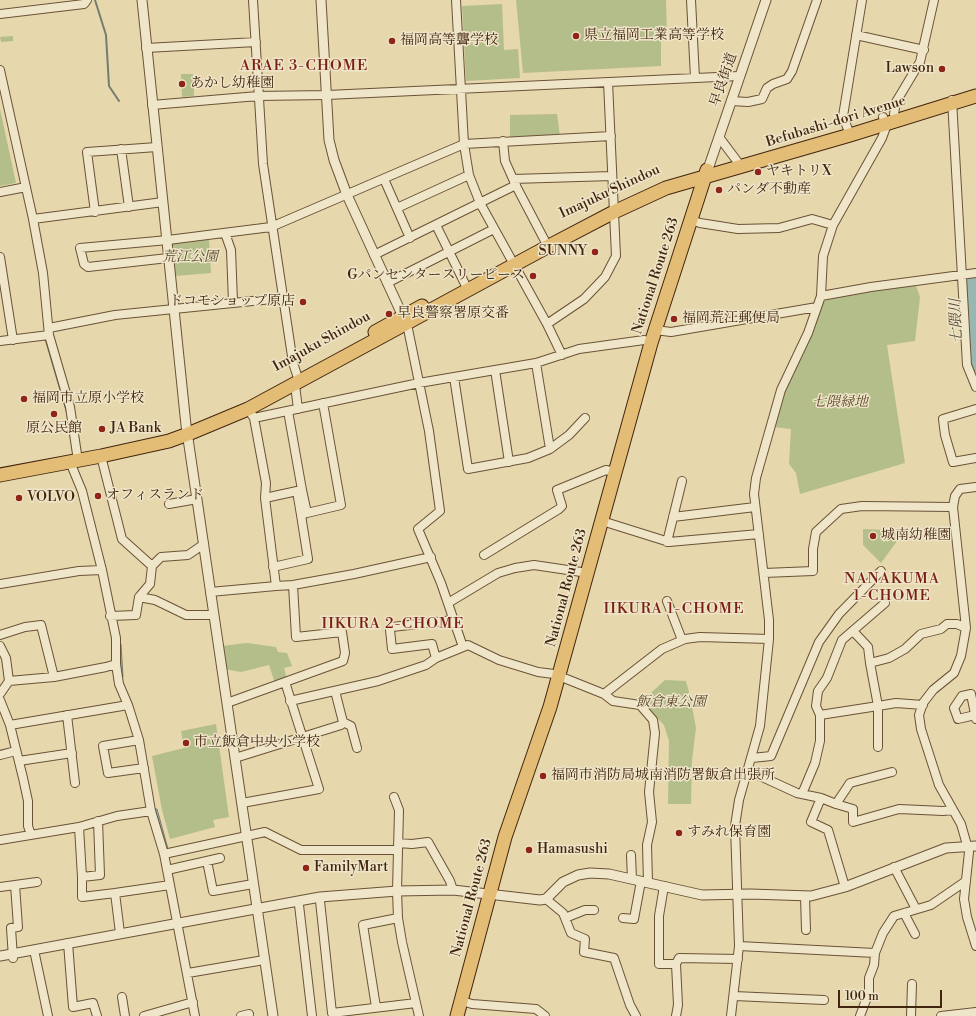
<!DOCTYPE html>
<html>
<head>
<meta charset="utf-8">
<style>
	body { margin:0 }
	#map { position:relative; width:976px; height:1016px; overflow:hidden; background:#e6d7ac; font-family:"Libre Bodoni",serif }
	canvas { display:block }
	.scale { position:absolute; left:838px; top:990px; width:104px; height:18px; box-sizing:border-box; border:2px solid #42250f; border-top:0; padding-left:5px; font-size:12px; line-height:14px; white-space:nowrap; color:#42250f; -webkit-text-stroke:3px #efe5c9; paint-order:stroke }
</style>
</head>
<body>
<div id="map">
<canvas width="976" height="1016"></canvas>
<div class="scale">100 m</div>
</div>
<script>
const g = document.querySelector('canvas').getContext('2d');
g.lineJoin = 'round';
function fillPath(path, color) { g.fillStyle = color; g.fill(path, 'evenodd'); }
const toPath = rows => new Path2D(rows.map(r => 'M' + r).join(''));
function trace(path, color, width, dash) { g.strokeStyle = color; g.lineWidth = width; g.lineCap = dash ? 'butt' : 'round'; g.setLineDash(dash || []); g.stroke(path); }
function drawText(font, color, halo, rows, align = 'center') {
  g.font = font + ' "Libre Bodoni","Noto Serif JP",serif'; g.lineWidth = 3; g.setLineDash([]); g.textBaseline = 'middle'; g.strokeStyle = halo; g.fillStyle = color; for (const [text, x, y, turn = 0] of rows) {
    g.save(); g.translate(x, y); g.rotate((+turn || 0) * Math.PI / 180); g.textAlign = isNaN(turn) ? turn : align; if (halo) g.strokeText(text, 0, 0); g.fillText(text, 0, 0); g.restore();
  }
}
fillPath(toPath([
	[516,0,666,0,667,36,661,36,661,66,523,73],
	[502,4,504,50,518,49,520,78,466,81,462,6],
	[13,36,13,41,1,42,0,37],
	[181,74,193,74,194,96,182,97],
	[0,109,16,183,0,186],
	[557,114,560,137,510,140,510,115],
	[209,239,211,273,175,276,171,244],
	[915,283,920,297,915,341,887,345,905,463,800,494,796,473,789,464,791,429,774,427,784,393,822,299],
	[863,529,887,530,903,533,881,563,863,545],
	[247,643,276,647,278,652,287,653,292,666,284,668,287,679,275,683,269,665,241,672,224,669,221,646],
	[665,680,686,681,690,696,696,728,692,760,691,804,668,804,669,741,664,725,641,702],
	[216,724,229,817,213,820,215,827,170,839,162,810,152,756,184,748,181,731]
]), '#b4be8a');
const water = toPath([
	[47,338,69,414,70,427,68,427,67,414,45,339,47,338],
	[119,644,121,644,123,677,121,677,119,644],
	[154,809,157,809,168,849,165,849,154,809]
]);
fillPath(water, '#97b8b0');
trace(water, '#757d70', 1);
trace(toPath([
	[95,0,106,35,109,86,119,101]
]), '#757d70', 2);
trace(toPath([
	[976,277,972,281,973,340,976,366]
]), '#97b8b0', 12);
const minor = toPath([
	[253,0,263,164,293,363,297,375],
	[456,0,464,144,469,175,480,203,547,324],
	[691,0,695,78],
	[0,14,84,4,87,0],
	[856,35,924,50],
	[146,48,256,42],
	[0,70,33,219,43,273,49,335,70,407,77,454],
	[952,100,967,365,976,387],
	[731,101,748,102,762,99,767,88,773,84,787,79,792,71,817,0],
	[152,105,258,96,327,95,739,76],
	[896,121,894,114,896,102,920,62,934,0],
	[850,135,843,116,862,0],
	[719,137,737,161],
	[503,141,505,161,513,179,612,176],
	[121,149,129,207],
	[384,179,410,238],
	[514,182,545,241],
	[0,192,26,187],
	[397,208,469,175],
	[95,212,87,152,157,147],
	[33,219,163,202],
	[691,220,700,223,738,229,779,228,812,219,833,225],
	[436,225,465,284],
	[225,233,231,250,233,302],
	[374,255,516,185],
	[0,257,13,340],
	[168,258,88,267,84,264,80,248,168,240,271,227,464,144,611,136],
	[387,283,494,229],
	[821,296,871,287,976,273],
	[407,324,429,431,440,511,418,529,441,583,463,647],
	[49,328,115,315,282,298],
	[655,330,671,332,817,307],
	[0,341,49,335],
	[562,355,547,324,584,299,605,277,616,256,608,82],
	[495,370,509,462],
	[454,377,468,469,528,458,550,449,536,363],
	[295,385,298,409],
	[248,409,254,418,419,383,536,363,579,349,644,340,651,343],
	[976,409,943,419,945,435,953,462,976,458],
	[288,411,302,490],
	[550,449,569,435,585,418],
	[101,456,122,539,152,566],
	[70,462,82,491,102,570,116,638,116,664,119,684,128,705,139,740,151,811,164,854,195,1016],
	[976,487,960,489,955,496,953,507,966,628,961,656,954,673,933,690,923,703,919,715,921,729,939,785,961,824,969,852,964,899,967,917,976,946],
	[265,498,297,491,302,490,307,513,301,515,297,491],
	[169,504,197,499],
	[307,513,341,505,323,403],
	[673,517,755,507],
	[602,521,669,542,759,534],
	[667,542,682,481],
	[484,555,559,509,562,506,557,490,606,470,615,472],
	[273,567,308,559,301,515],
	[764,573,813,571,813,549,816,532,841,509,862,506,953,507],
	[0,584,79,571,102,570],
	[293,585,354,574,431,557],
	[210,592,276,586,265,498,266,483,254,418],
	[139,597,155,600,186,615,214,615],
	[667,601,682,640],
	[448,603,498,573,515,568,534,565,588,573],
	[110,616,136,615,139,597,150,584,152,566,161,557,188,555,204,544],
	[453,620,392,627,390,630,392,649,432,644,436,658,468,645,499,660,538,672,554,674,604,694,662,649,685,639,700,637,769,639],
	[853,631,868,647,870,663],
	[0,635,25,627,41,625,54,677],
	[0,646,6,658,9,681,0,694],
	[9,681,54,677,106,667,116,664],
	[604,694,613,701,640,705,653,720,655,733,649,792,652,822,647,845,648,882],
	[0,700,10,725,23,778,28,801,28,826,31,835],
	[290,701,378,681,426,665,436,658],
	[227,703,343,661,345,653,342,632,296,637,293,585,276,586],
	[923,705,896,703,878,706,870,663,889,658,905,649,921,634,941,629,947,624,957,624,966,628],
	[67,715,75,783],
	[820,715,816,706,818,691,827,678,842,640,885,603],
	[975,715,958,719,954,708,962,696,971,694,976,719],
	[343,722,351,726,357,748],
	[10,725,128,705],
	[139,740,103,746,108,773,144,768],
	[0,755,16,751],
	[235,758,341,725,343,722,335,691],
	[752,758,771,756,819,642,839,614,881,571],
	[19,761,72,753],
	[747,770,797,793,821,798,811,822,828,830,845,887],
	[802,794,815,763,820,741,820,715,878,706,878,747],
	[394,797,399,810,397,891,398,918,402,942,419,1016],
	[821,798,836,804,850,783,892,772],
	[242,803,319,789,285,682],
	[836,804,853,809,853,822,899,809,943,811,953,810],
	[79,827,82,877,100,875,98,821],
	[0,840,79,827,117,816,151,811],
	[398,843,412,844,428,842,450,881,453,890],
	[164,854,265,832,301,850,398,850],
	[631,855,632,879],
	[207,861,213,891,253,884],
	[894,867,916,909],
	[167,870,220,858],
	[82,877,82,897,115,893,120,933],
	[664,886,659,916,659,964,676,964,678,1005,676,1016],
	[0,887,15,885],
	[115,893,170,885],
	[805,896,806,930],
	[546,899,563,913,571,933,585,939,584,952,614,958,630,1005,636,1016],
	[320,901,332,1013,416,1003],
	[299,905,312,1016],
	[904,913,915,934],
	[565,918,585,910,594,910],
	[623,918,634,919,641,881],
	[68,943,73,1007,93,1003,97,1016],
	[739,946,875,953],
	[34,950,48,1016],
	[13,958,11,928,18,927,15,885,37,882],
	[676,964,679,958,738,959],
	[188,973,264,960],
	[734,996,824,1000],
	[122,997,125,1016],
	[462,1001,472,1004,536,1009,545,1016],
	[376,1007,363,925,398,918],
	[144,1016,193,1002],
	[241,1016,249,1014],
	[731,1016,739,946,735,826,739,800,760,726,769,639,769,620,754,494,756,478,781,390,808,333,821,296,823,256,833,225,882,138,886,127,883,117],
	[860,1016,869,992,869,978,874,965,875,953,883,933,894,916,931,905,966,881],
	[911,1016,912,984],
	[941,1016,976,1012]
]);
const tertiary = toPath([
	[142,0,186,425,273,1016],
	[321,0,329,140,334,160,347,195,405,321],
	[708,169,766,0],
	[0,956,320,897,397,891,453,890,540,900,546,899,563,882,578,875,590,873,609,874,702,895,750,894,811,896,845,887,946,848,976,846]
]);
const trunk = toPath([
	[375,332,422,306],
	[0,475,101,456,169,441,188,434,248,409,549,246,614,212,666,188,850,135,976,96],
	[457,1016,505,837,550,707,651,343,707,170]
]);
trace(minor, '#6b5236', 10);
trace(tertiary, '#6b5236', 11);
trace(trunk, '#42250f', 15);
trace(minor, '#efe5c9', 8);
trace(tertiary, '#efe5c9', 9);
trace(trunk, '#e3bc76', 13);
for (const [x, y, r, color] of [
	[576,36,4,"#8f2418"],
	[392,41,4,"#8f2418"],
	[942,69,4,"#8f2418"],
	[182,84,4,"#8f2418"],
	[758,172,4,"#8f2418"],
	[719,190,4,"#8f2418"],
	[595,252,4,"#8f2418"],
	[533,276,4,"#8f2418"],
	[303,302,4,"#8f2418"],
	[389,314,4,"#8f2418"],
	[674,319,4,"#8f2418"],
	[24,399,4,"#8f2418"],
	[54,414,4,"#8f2418"],
	[102,429,4,"#8f2418"],
	[98,496,4,"#8f2418"],
	[19,498,4,"#8f2418"],
	[873,536,4,"#8f2418"],
	[186,743,4,"#8f2418"],
	[543,776,4,"#8f2418"],
	[679,833,4,"#8f2418"],
	[529,850,4,"#8f2418"],
	[306,868,4,"#8f2418"]
]) { const dot = new Path2D(); dot.arc(x, y, r, 0, 2 * Math.PI); g.fillStyle = color; g.fill(dot); trace(dot, '#efe5c9', 1.5); }
drawText('14px', '#42250f', '#efe5c9', [
	["県立福岡工業高等学校",584,36],
	["福岡高等聾学校",400,41],
	["Lawson",934,69,"right"],
	["あかし幼稚園",190,84],
	["ヤキトリX",766,172],
	["パンダ不動産",727,190],
	["SUNNY",587,252,"right"],
	["Gパンセンタースリーピース",525,276,"right"],
	["ドコモショップ原店",295,302,"right"],
	["早良警察署原交番",397,314],
	["福岡荒江郵便局",682,319],
	["福岡市立原小学校",32,399],
	["原公民館",54,429,"center"],
	["JA Bank",110,429],
	["オフィスランド",106,496],
	["VOLVO",27,498],
	["城南幼稚園",881,536],
	["市立飯倉中央小学校",194,743],
	["福岡市消防局城南消防署飯倉出張所",551,776],
	["すみれ保育園",687,833],
	["Hamasushi",537,850],
	["FamilyMart",314,868]
], 'left');
drawText('14px', '#42250f', '#efe5c9', [
	["早良街道",724,80,-71],
	["Befubashi-dori Avenue",836,122,-17],
	["Imajuku Shindou",610,192,-25],
	["National Route 263",656,276,-72],
	["Imajuku Shindou",322,342,-29],
	["National Route 263",567,588,-75],
	["National Route 263",472,898,-75]
]);
drawText('italic 14px', '#5e4b2e', '#efe5c9', [
	["荒江公園",190,258],
	["七隈緑地",840,403],
	["飯倉東公園",671,703]
]);
g.letterSpacing = '1px';
drawText('15px', '#7a1f14', '#efe5c9', [
	["ARAE 3-CHOME",304,66],
	["NANAKUMA",892,579],
	["1-CHOME",892,596],
	["IIKURA 1-CHOME",674,609],
	["IIKURA 2-CHOME",393,624]
]);
g.letterSpacing = '0px';
drawText('italic 15px', '#574a37', '#efe5c9', [
	["七隈川",957,321,-92]
]);
</script>
</body>
</html>
